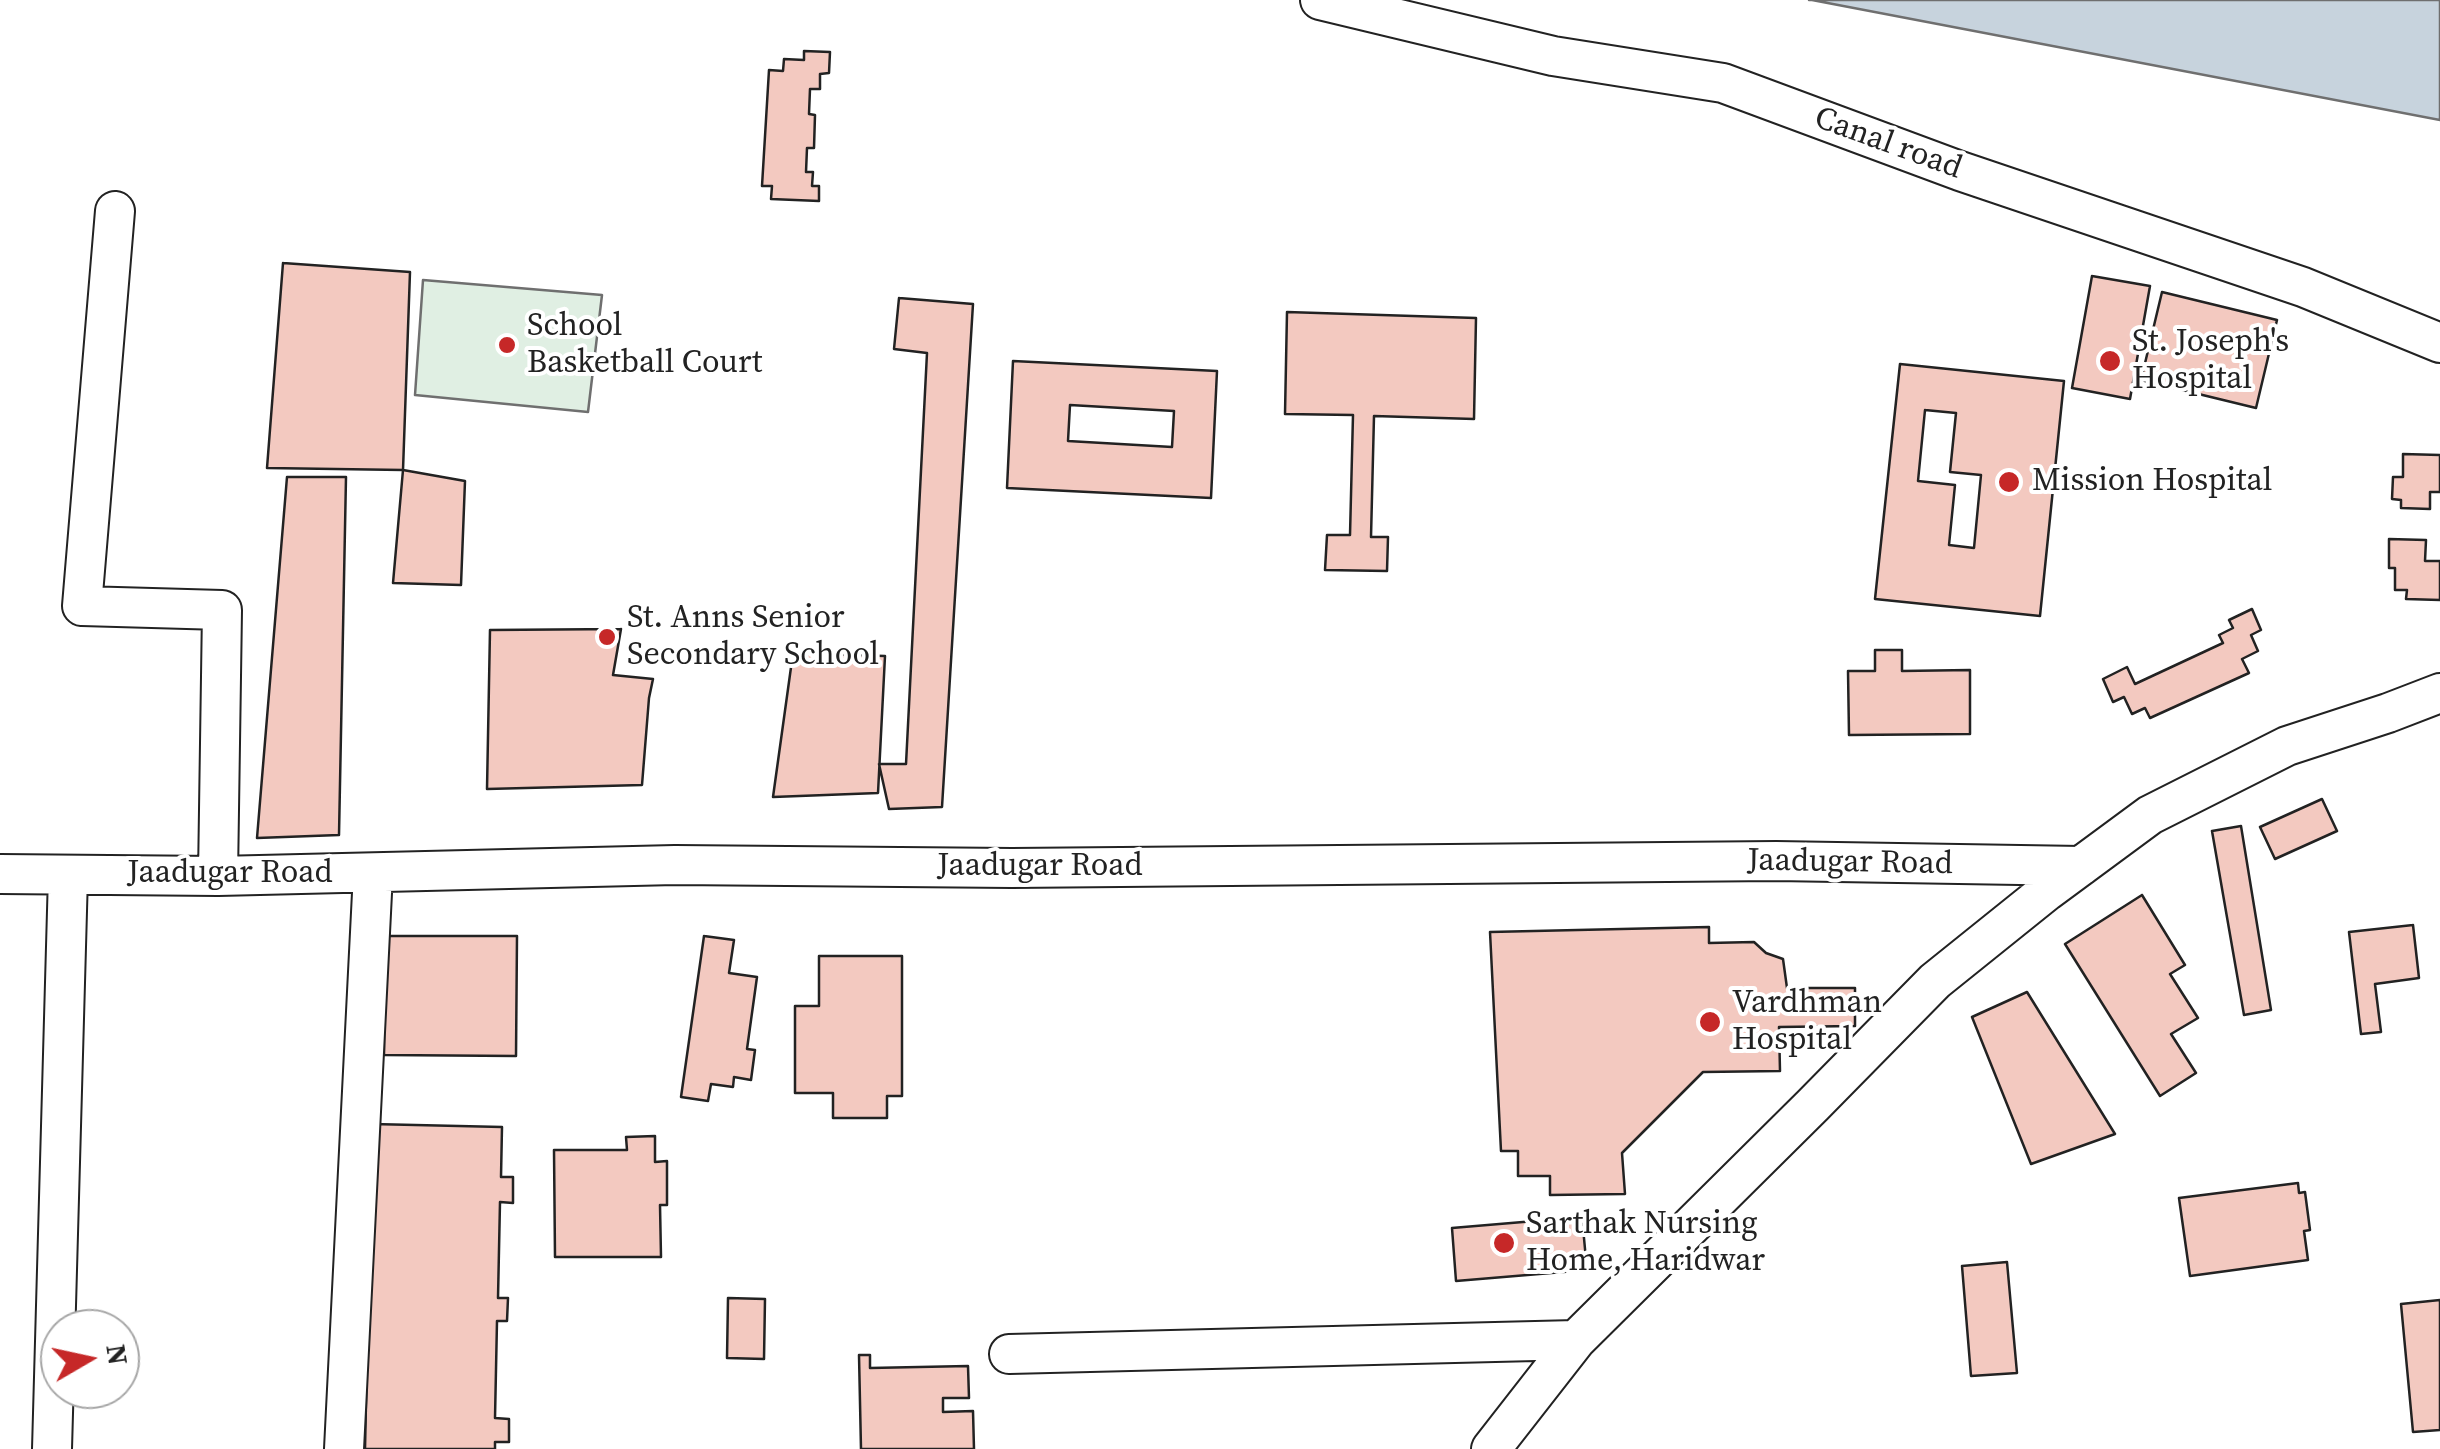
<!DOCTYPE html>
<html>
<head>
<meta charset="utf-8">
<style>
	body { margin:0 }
	#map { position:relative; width:2440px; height:1449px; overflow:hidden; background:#fff; font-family:"Source Serif 4",serif }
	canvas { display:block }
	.north { position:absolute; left:40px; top:1309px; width:100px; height:100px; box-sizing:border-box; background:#fff; border:2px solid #a7a7a7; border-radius:50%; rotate:81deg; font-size:28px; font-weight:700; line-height:40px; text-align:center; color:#222 }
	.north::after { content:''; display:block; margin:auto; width:35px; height:45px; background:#c62828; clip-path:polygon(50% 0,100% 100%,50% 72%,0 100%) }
</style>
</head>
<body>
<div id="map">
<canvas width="2440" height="1449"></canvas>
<div class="north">N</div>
</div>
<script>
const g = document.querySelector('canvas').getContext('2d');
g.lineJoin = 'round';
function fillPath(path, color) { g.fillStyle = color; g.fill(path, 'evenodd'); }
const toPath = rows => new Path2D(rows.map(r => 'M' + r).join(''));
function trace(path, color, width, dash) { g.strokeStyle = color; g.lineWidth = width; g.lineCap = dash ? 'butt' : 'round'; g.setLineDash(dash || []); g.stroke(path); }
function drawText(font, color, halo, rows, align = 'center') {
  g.font = font + ' "Source Serif 4",serif'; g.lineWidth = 8; g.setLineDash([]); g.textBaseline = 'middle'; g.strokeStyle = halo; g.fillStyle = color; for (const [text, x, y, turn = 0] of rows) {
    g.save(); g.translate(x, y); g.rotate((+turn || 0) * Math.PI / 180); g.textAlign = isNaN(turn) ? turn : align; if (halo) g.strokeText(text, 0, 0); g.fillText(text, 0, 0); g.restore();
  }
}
const green = toPath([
	[423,280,602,295,588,412,415,395,423,280]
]);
fillPath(green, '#e0efe3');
trace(green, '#6f6f6f', 2.5);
const water = toPath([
	[1809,0,2440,0,2440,120,1812,0,1809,0]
]);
fillPath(water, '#c7d3dd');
trace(water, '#6f6f6f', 2.5);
const building = toPath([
	[804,51,830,52,829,73,820,74,820,89,810,89,809,114,815,115,814,148,807,148,806,172,813,172,812,186,819,186,819,201,771,199,772,186,762,186,769,70,783,71,784,59,804,60,804,51],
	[283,263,410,272,403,470,267,468,283,263],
	[2092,276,2150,286,2130,399,2072,388,2092,276],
	[2162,292,2277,320,2256,408,2141,380,2162,292],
	[899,298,973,304,942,807,889,809,879,764,906,764,927,353,894,349,899,298],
	[1287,312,1476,318,1474,419,1374,416,1371,537,1388,537,1387,571,1325,570,1327,535,1350,535,1353,415,1285,414,1287,312],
	[1013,361,1217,371,1211,498,1007,488,1013,361],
	[1070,405,1174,411,1172,447,1068,441,1070,405],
	[1900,364,2064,381,2040,616,1875,599,1900,364],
	[1925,410,1956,413,1950,472,1981,475,1974,548,1949,545,1955,485,1918,481,1925,410],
	[2403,454,2440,455,2440,492,2430,492,2430,509,2401,508,2401,500,2392,499,2393,477,2403,477,2403,454],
	[403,470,465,481,461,585,393,583,403,470],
	[287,477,346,477,339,835,257,838,287,477],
	[2389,539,2426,540,2425,561,2440,561,2440,600,2406,599,2407,590,2395,590,2395,568,2389,568,2389,539],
	[2252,609,2261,630,2251,635,2258,651,2242,659,2249,673,2150,718,2145,708,2132,714,2124,697,2113,702,2103,679,2127,667,2135,684,2223,643,2219,635,2233,628,2229,620,2252,609],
	[621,629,613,675,653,679,649,698,642,785,487,789,490,630,621,629],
	[1875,650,1902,650,1902,671,1970,670,1970,734,1849,735,1848,671,1875,671,1875,650],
	[793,653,885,656,878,793,773,797,793,653],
	[2322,799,2337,831,2275,859,2260,827,2322,799],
	[2241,826,2271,1010,2244,1015,2212,831,2241,826],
	[2142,895,2185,965,2170,974,2198,1018,2171,1034,2196,1073,2160,1096,2065,944,2142,895],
	[2413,925,2419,978,2375,984,2381,1032,2361,1034,2349,932,2413,925],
	[1709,927,1709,943,1754,942,1766,953,1783,959,1787,988,1855,988,1855,1026,1779,1027,1780,1071,1703,1072,1622,1153,1625,1194,1550,1195,1550,1176,1518,1176,1518,1151,1501,1151,1490,932,1709,927],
	[377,936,517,936,516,1056,384,1055,384,990,377,936],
	[704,936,734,940,729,973,757,977,747,1049,755,1050,751,1080,734,1077,733,1087,711,1084,708,1101,681,1097,704,936],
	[819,956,902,956,902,1096,887,1096,887,1118,833,1118,833,1093,795,1093,795,1006,819,1006,819,956],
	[2027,992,2115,1134,2031,1164,1972,1017,2027,992],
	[372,1124,502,1127,501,1177,513,1177,513,1203,500,1202,498,1298,508,1298,507,1321,497,1321,495,1418,509,1419,509,1442,495,1442,495,1449,365,1449,372,1124],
	[655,1136,655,1162,667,1161,667,1205,660,1205,661,1257,555,1257,554,1150,627,1150,626,1137,655,1136],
	[2298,1183,2299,1193,2305,1192,2310,1230,2304,1231,2308,1260,2190,1276,2179,1198,2298,1183],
	[1582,1217,1587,1270,1456,1281,1452,1228,1582,1217],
	[2007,1262,2017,1373,1971,1376,1962,1266,2007,1262],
	[728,1298,765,1299,764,1359,727,1358,728,1298],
	[2440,1300,2440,1430,2413,1432,2401,1304,2440,1300],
	[859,1355,870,1355,870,1368,968,1366,969,1398,943,1398,943,1412,973,1411,974,1449,861,1449,859,1355]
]);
fillPath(building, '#f3c9c0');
trace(building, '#222', 2.5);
const minor = toPath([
	[1320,0,1553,56,1723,83,1960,171,2303,287,2440,343],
	[115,211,82,606,222,610,218,876],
	[0,874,218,876,675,865,1012,868,1776,861,2081,866],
	[1009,1354,1576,1340],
	[52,1449,68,875],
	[344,1449,373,873],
	[1491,1449,1576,1340,1813,1105,1935,981,2047,891,2150,815,2287,746,2388,713,2440,693]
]);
trace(minor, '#222', 42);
trace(minor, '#fff', 38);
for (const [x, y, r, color] of [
	[507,345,10,"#c62828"],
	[2110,361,12,"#c62828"],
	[2009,482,12,"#c62828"],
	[607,637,10,"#c62828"],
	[1710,1022,12,"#c62828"],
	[1504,1243,12,"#c62828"]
]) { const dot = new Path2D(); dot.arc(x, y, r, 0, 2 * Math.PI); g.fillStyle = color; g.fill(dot); trace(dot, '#fff', 4); }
drawText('32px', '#222', '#fff', [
	["Canal road",1888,144,20],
	["Jaadugar Road",1850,863,1],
	["Jaadugar Road",1040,867],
	["Jaadugar Road",230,874]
]);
drawText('32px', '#222', '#fff', [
	["School",527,327],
	["Basketball Court",527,364],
	["St. Joseph's",2132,343],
	["Hospital",2132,380],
	["Mission Hospital",2032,482],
	["St. Anns Senior",627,619],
	["Secondary School",627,656],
	["Vardhman",1732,1004],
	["Hospital",1732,1041],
	["Sarthak Nursing",1526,1225],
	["Home, Haridwar",1526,1262]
], 'left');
</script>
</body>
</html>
